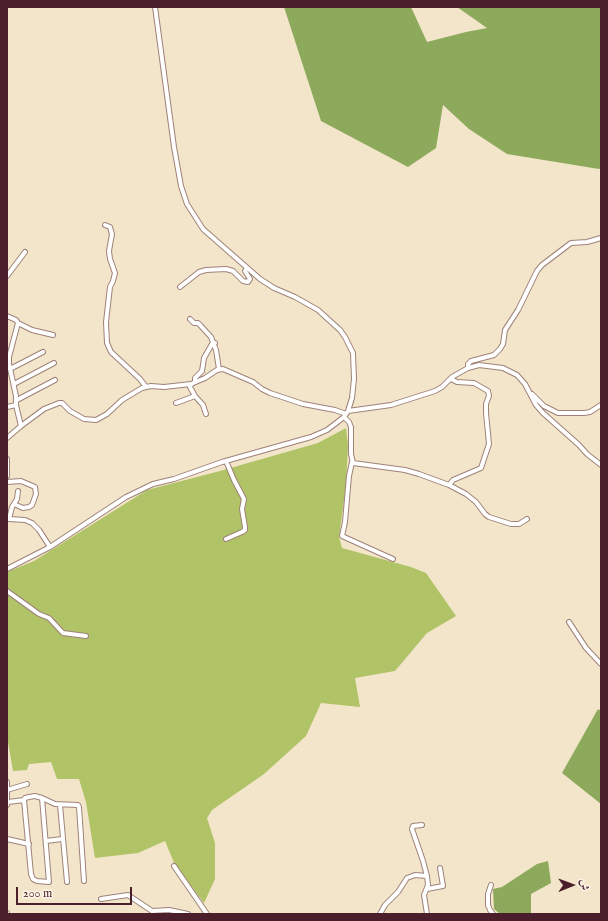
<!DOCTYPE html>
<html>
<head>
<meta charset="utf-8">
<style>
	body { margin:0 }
	#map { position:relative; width:608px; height:921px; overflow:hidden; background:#f3e5c9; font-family:"IM FELL English",Amiri,serif }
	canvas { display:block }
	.frame { position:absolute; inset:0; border:8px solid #4a1f2b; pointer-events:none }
	.north { position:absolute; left:552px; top:865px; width:40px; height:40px; -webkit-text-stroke:3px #fcf5e5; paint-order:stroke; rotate:89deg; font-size:11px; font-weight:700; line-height:16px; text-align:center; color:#4a1f2b }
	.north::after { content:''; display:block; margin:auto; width:14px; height:18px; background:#4a1f2b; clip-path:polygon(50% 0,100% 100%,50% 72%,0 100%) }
	.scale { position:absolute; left:16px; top:887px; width:116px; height:18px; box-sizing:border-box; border:2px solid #4a1f2b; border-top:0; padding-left:5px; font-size:12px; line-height:14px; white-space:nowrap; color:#4a1f2b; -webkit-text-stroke:3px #fcf5e5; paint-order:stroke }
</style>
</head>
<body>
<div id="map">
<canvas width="608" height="921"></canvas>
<div class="frame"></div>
<div class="north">ش</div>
<div class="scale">200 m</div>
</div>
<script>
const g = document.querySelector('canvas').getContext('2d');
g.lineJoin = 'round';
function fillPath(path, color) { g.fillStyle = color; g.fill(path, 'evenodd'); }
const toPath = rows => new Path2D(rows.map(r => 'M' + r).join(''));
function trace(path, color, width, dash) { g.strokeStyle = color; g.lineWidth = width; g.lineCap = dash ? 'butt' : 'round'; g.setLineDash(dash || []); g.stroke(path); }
fillPath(toPath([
	[346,428,348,445,346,486,339,537,342,548,411,567,426,573,456,616,427,633,395,671,355,678,360,707,321,703,306,736,264,774,212,810,207,818,215,843,215,879,204,903,175,865,165,841,138,853,95,858,86,802,79,779,57,779,51,762,29,764,27,770,13,771,7,736,7,572,34,561,147,490,220,471,318,443]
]), '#b0c367');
fillPath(toPath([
	[284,7,411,7,427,42,466,32,487,28,457,7,601,7,601,168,599,169,507,154,469,129,443,105,436,148,408,167,321,121],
	[598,709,601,711,601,804,562,773],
	[548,861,551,883,531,894,531,914,500,914,494,909,493,889,502,887,537,864]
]), '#8ca95c');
const minor = toPath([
	[105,225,110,227,111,231,112,234,109,251,110,259,115,273,113,281,110,287,106,322,107,343,111,352,140,379,146,387],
	[7,276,25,252],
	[180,287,199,272,206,270,226,269,233,271,243,281,248,282,250,279,245,271,247,268],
	[7,316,16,320,18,323,9,357,9,364,16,396,16,405,21,426,7,438],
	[190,319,194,323,198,323,200,325,211,337,216,350,219,369],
	[18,323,32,330,53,335],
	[468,368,468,364,471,361,494,355,500,349,503,344,505,330,518,310,537,271,542,265,571,243,587,242,601,238],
	[10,369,43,352],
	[195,382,195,378,202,371,204,358,212,344,215,343],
	[14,384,54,363],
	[191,384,190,387,195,396,203,405,206,414],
	[532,394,544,406,558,413,584,413,590,412,601,405],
	[17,400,55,380],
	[176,403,195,396],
	[7,407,16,405],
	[348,411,391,405,435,391,442,387,452,377,468,368,479,365,503,368,517,375,525,384,536,405,543,413,579,445,587,454,601,465],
	[344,417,349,422,351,427,351,454,353,463,405,470,419,474,449,485,466,494,476,502,485,514,489,517,511,524,519,524,527,519],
	[21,426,44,409,59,403,62,403,70,411,84,419,96,420,107,414,122,400,142,388,151,386,164,387,191,384,205,378,217,370,223,369,253,382,262,389,270,393,303,404,335,410,346,414],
	[7,459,7,476],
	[226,461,234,480,244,499,242,509,245,527,245,530,242,532,226,539],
	[352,462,349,476,345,522,342,536,393,559],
	[7,482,21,481,35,487,36,494,32,505,29,507,23,508,14,504],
	[449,485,453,480,481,468,489,444,486,413,486,404,489,396,488,391,474,383,457,382,451,379],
	[7,519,9,519,12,507,17,499,18,491],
	[9,519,25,520,32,523,39,530,50,547],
	[7,569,50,547,126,497,153,484,174,479,222,462,311,437,327,430,344,417,348,411,352,398,354,379,353,353,345,337,340,330,318,310,295,297,274,288,260,279,203,229,187,204,181,186,174,147,155,7],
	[7,591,39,614,49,618,63,633,86,636],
	[569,622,586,648,601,664],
	[7,782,7,805],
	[7,790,27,784],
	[42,798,55,804,78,805,79,807,84,881],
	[8,802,24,800,25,798,29,797,35,796,42,798,49,882,37,881,33,879,31,874,24,800],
	[60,805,67,882],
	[422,825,413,826,412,829,423,861,427,876],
	[7,839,29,844],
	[46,841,62,839],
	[174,866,207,914],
	[491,885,488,894,488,905,490,910,493,914],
	[427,889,443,886,440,868],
	[101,899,128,895,152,911,169,910,188,914],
	[7,913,7,914],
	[380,914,385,905,398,892,407,878,415,875,427,876,428,885,424,895,427,914]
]);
trace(minor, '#9e827a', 6);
trace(minor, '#fff', 4);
</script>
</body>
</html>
